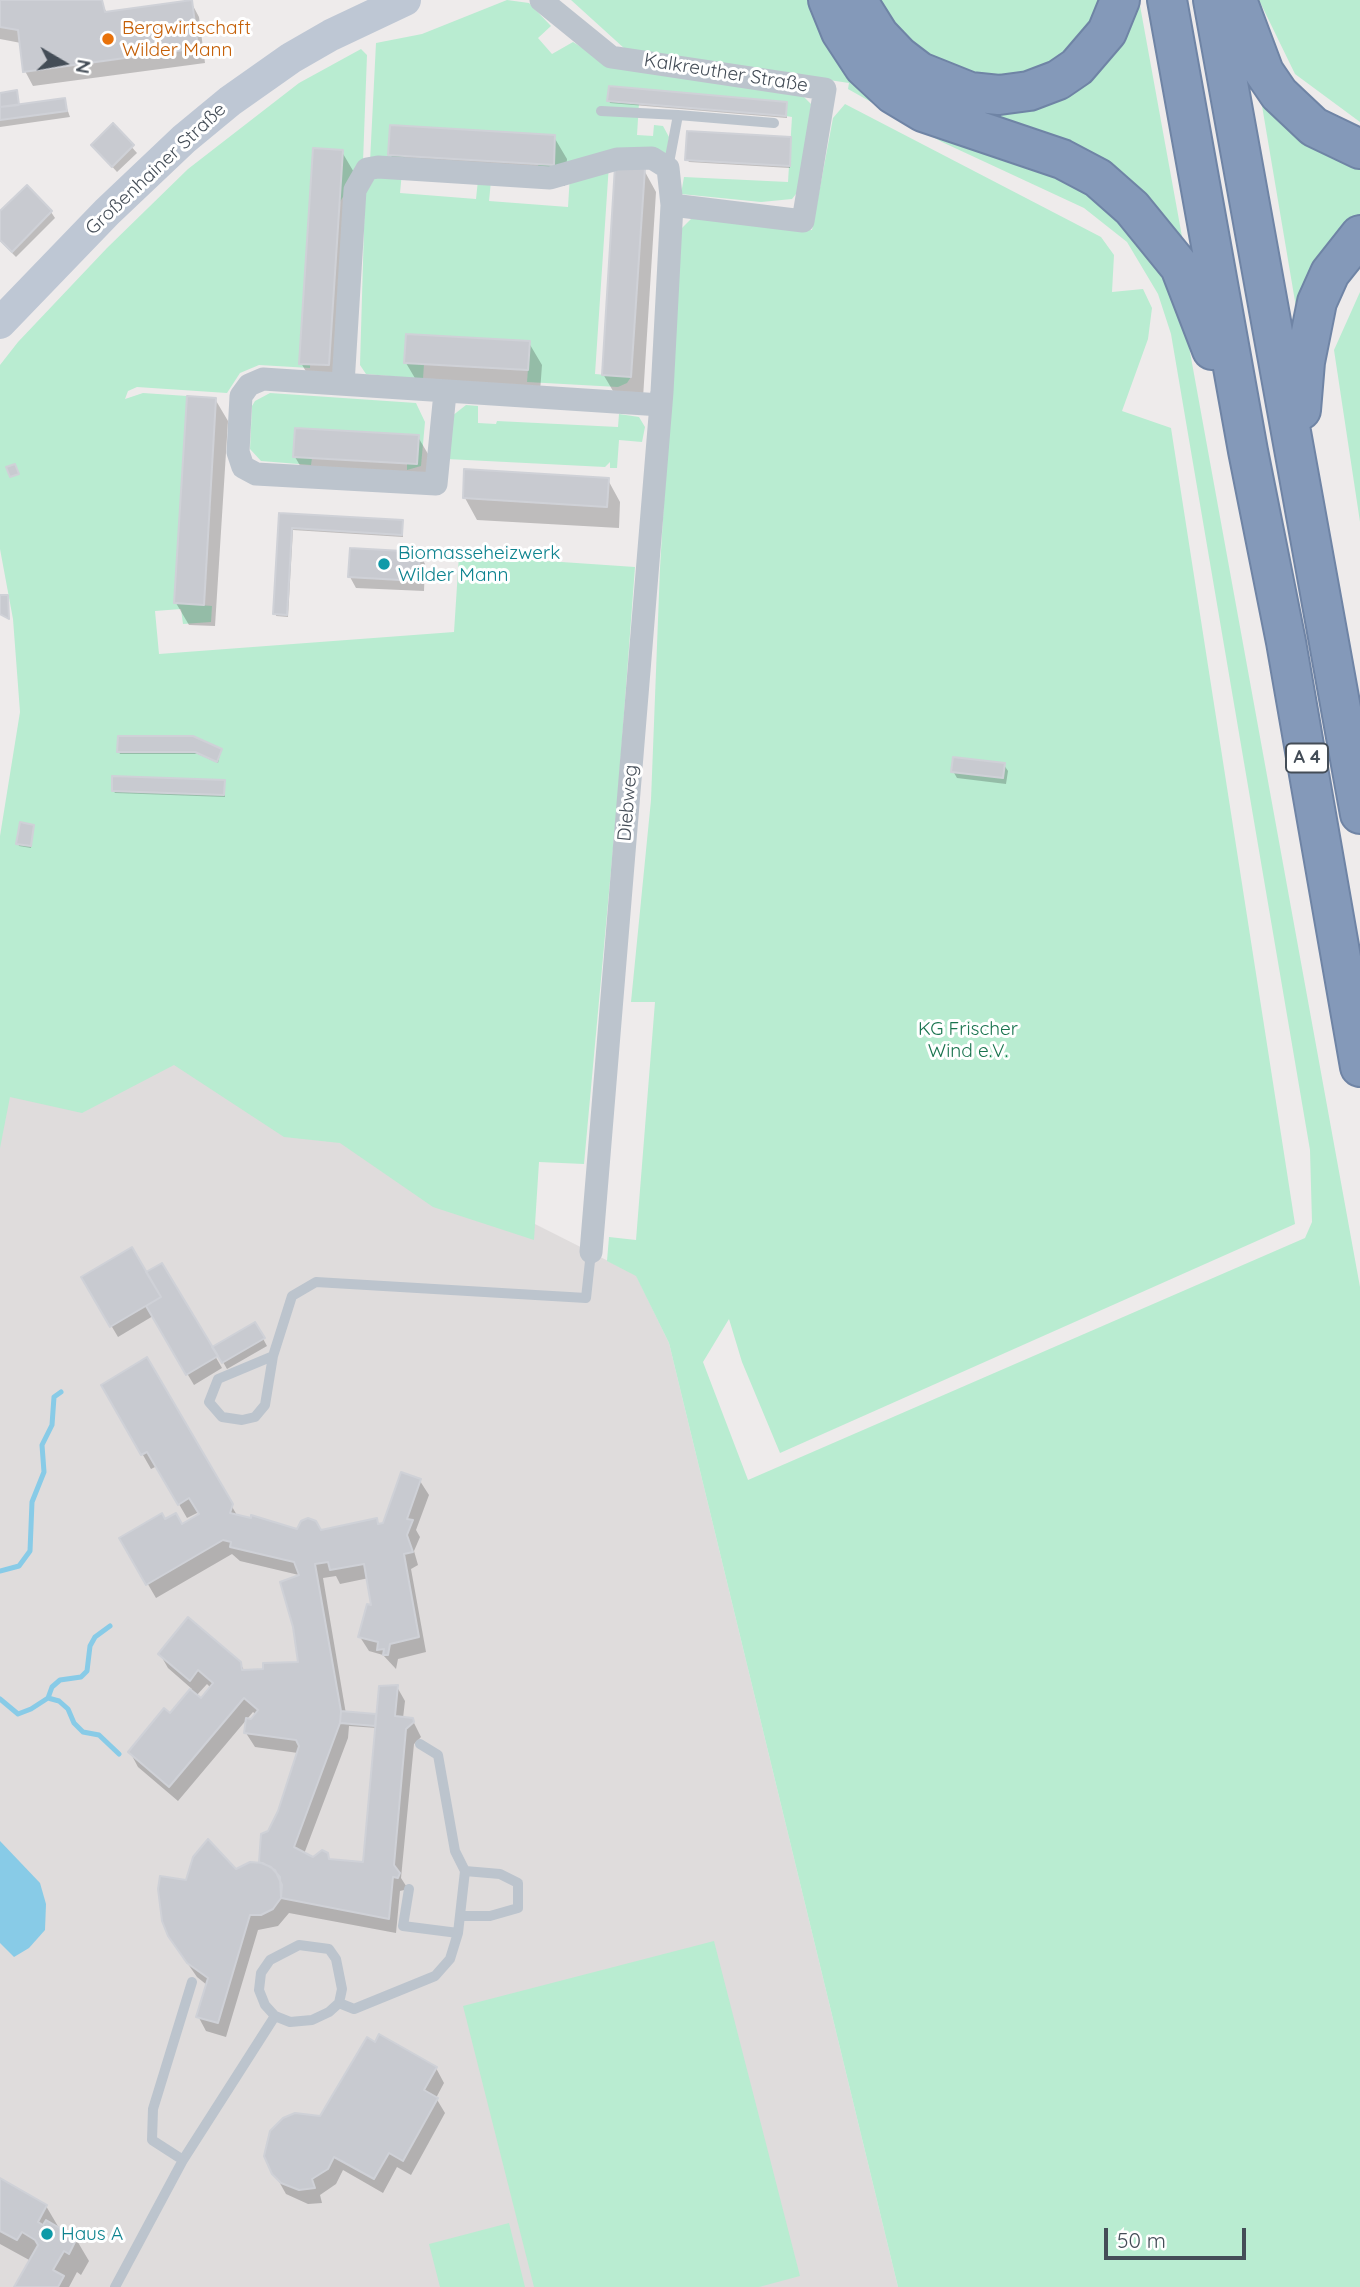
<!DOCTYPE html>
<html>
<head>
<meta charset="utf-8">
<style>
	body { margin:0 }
	#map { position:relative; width:1360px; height:2287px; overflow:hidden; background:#eeebeb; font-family:Quicksand,sans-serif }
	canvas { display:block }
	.north { position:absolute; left:28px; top:28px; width:70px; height:70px; -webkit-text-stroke:5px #fff; paint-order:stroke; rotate:100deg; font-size:19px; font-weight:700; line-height:28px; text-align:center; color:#444d57 }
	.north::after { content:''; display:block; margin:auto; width:24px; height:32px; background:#444d57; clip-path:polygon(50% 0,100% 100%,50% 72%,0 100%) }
	.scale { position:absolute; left:1104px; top:2228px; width:142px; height:32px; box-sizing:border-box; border:4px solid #444d57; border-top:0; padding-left:9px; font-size:21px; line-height:24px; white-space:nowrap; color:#444d57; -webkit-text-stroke:5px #fff; paint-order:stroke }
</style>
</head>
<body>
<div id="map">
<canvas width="1360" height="2287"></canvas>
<div class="north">N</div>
<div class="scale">50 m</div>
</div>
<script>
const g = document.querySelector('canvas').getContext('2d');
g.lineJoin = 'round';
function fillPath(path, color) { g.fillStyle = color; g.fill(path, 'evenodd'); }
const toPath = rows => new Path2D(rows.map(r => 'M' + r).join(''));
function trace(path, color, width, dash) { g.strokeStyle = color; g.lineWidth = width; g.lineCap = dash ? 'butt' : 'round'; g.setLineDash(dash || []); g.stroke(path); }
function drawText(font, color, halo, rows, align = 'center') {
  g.font = font + ' Quicksand,sans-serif'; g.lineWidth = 6; g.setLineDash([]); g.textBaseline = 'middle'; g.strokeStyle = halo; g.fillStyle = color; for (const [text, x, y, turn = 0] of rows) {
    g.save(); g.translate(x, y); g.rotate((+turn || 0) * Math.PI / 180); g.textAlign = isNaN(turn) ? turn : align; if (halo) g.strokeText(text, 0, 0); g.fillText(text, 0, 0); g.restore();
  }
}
fillPath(toPath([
	[0,982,535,1224,636,1275,669,1343,898,2287,0,2287]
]), '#dfdcdc');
fillPath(toPath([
	[507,0,529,3,551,26,538,38,552,54,573,42,604,61,802,95,811,104,801,186,796,194,792,199,761,202,681,194,684,177,788,182,792,117,786,116,787,102,609,86,607,101,639,103,637,135,653,136,654,125,663,126,669,137,666,156,539,173,538,164,554,165,555,135,391,125,405,156,404,164,370,162,376,43,422,34],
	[571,0,816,0,1089,187,1162,268,1186,330,1360,1287,1360,2287,898,2287,669,1343,636,1276,607,1261,609,1237,636,1240,655,1002,631,1002,651,800,660,568,680,230,696,214,812,230,833,118,845,104,1101,237,1114,255,1112,292,1143,289,1152,308,1148,339,1122,411,1171,428,1295,1224,780,1453,742,1362,729,1319,703,1362,748,1480,1305,1238,1312,1222,1310,1150,1171,334,1158,294,1127,242,1084,208,942,142,848,89,849,83,625,49],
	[878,0,1106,0,1085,36,1040,75,962,76,907,41],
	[1135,0,1139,0,1185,253,986,119,856,20,1010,104],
	[1259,0,1360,0,1360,122,1295,74],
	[361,49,367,55,363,162,340,202,343,150,314,148,310,368,259,365,240,373,227,393,137,387,128,391,125,399,143,393,187,396,174,603,212,606,211,622,183,624,181,609,155,611,159,654,454,632,459,555,635,567,618,794,584,1164,539,1162,534,1240,433,1207,340,1143,284,1137,174,1065,82,1113,10,1097,0,1148,0,836,20,712,13,619,0,549,0,365,18,342,107,248,188,169,299,83],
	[1259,88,1360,161,1360,221,1299,325],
	[609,164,595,374,631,377,627,383,618,387,527,382,530,341,406,334,404,363,424,364,423,379,366,374,360,365,365,194,375,177,402,172,400,193,476,199,478,180,491,181,489,201,568,207,570,175],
	[1360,292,1360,522,1334,350],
	[270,393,416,403,425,422,421,466,407,470,407,464,417,464,419,435,295,428,293,457,312,458,311,465,261,461,250,449,252,406,255,401],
	[466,405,478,406,478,423,496,424,497,421,618,427,619,414,639,417,645,427,642,442,619,440,617,468,610,468,610,462,605,467,447,459,452,416],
	[714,1941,800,2276,759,2287,534,2287,463,2006],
	[509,2223,525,2287,440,2287,429,2244]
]), '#b9ecd1');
fillPath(toPath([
	[0,1841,40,1883,46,1904,45,1930,29,1948,14,1957,0,1943]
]), '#88cbe7');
fillPath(toPath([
	[0,0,100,0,107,13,191,2,199,17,205,63,33,86,25,71,21,43,0,39],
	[0,95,19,106,64,100,70,117,0,127],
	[609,100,786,103,787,118,610,103],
	[113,126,137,153,117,172,93,145],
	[554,137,567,159,565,186,403,176,390,154],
	[790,139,790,168,689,162,687,159],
	[342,152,355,174,341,387,314,385,301,363],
	[644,170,656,192,643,398,616,396,603,374],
	[51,212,55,218,16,257,0,241,0,214],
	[529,343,542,365,540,392,419,385,406,363],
	[215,399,228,421,215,626,189,625,176,603],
	[418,437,431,459,429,486,308,479,295,457],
	[608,480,620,502,619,528,477,520,465,498],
	[281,515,402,522,403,537,293,530,288,617,276,616],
	[419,553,425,564,424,591,356,588,350,577],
	[221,750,218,763,198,754,120,754,119,752],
	[1004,765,1008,771,1006,784,957,778,953,771],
	[224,782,225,797,115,793,113,790],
	[33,826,31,848,19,846,18,843],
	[162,1265,222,1368,194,1385,153,1316,118,1337,83,1278,146,1274],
	[255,1324,267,1346,227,1369,215,1348],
	[147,1360,238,1517,297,1531,379,1526,384,1525,420,1481,429,1495,416,1530,420,1537,414,1551,418,1565,411,1569,426,1652,398,1659,396,1669,383,1655,369,1651,360,1637,374,1607,369,1578,340,1584,336,1576,323,1578,346,1714,375,1716,377,1720,397,1687,405,1701,403,1718,412,1719,421,1737,414,1744,401,1878,408,1889,400,1891,396,1933,289,1913,278,1926,258,1930,226,2037,206,2031,198,2016,207,1985,197,1977,179,1951,187,1882,260,1863,263,1835,270,1832,280,1812,298,1753,255,1747,246,1733,257,1715,253,1712,178,1801,138,1767,130,1752,170,1716,192,1689,168,1668,160,1654,240,1663,245,1672,300,1663,303,1576,240,1561,232,1554,156,1598,121,1538,165,1521,182,1526,201,1515,199,1512,187,1518,157,1466,151,1469,103,1385],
	[207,1684,211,1688,201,1700,196,1696],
	[349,1726,377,1728,364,1864,330,1861,327,1855,313,1859,304,1854,348,1738],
	[436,2068,444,2083,436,2098,445,2113,411,2175,397,2167,383,2193,343,2170,336,2184,320,2195,322,2203,308,2204,286,2194,277,2178,321,2118],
	[0,2180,46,2206,59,2228,76,2239,89,2261,81,2275,77,2272,69,2287,16,2287,31,2261,0,2244]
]), '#0003');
trace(toPath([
	[0,1571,19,1566,30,1551,32,1502,44,1472,42,1445,52,1425,54,1397,61,1392],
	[48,1698,52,1687,60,1680,81,1677,87,1671,90,1646,95,1637,110,1626],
	[0,1699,18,1714,31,1709,48,1698,59,1701,68,1709,74,1723,83,1732,99,1735,119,1754]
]), '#88cbe7', 5);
const building = toPath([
	[0,0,102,0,105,12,192,0,198,48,23,72,18,30,0,27,0,0],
	[609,86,787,102,786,116,607,101,609,86],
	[17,90,19,105,0,107,0,93,17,90],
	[65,98,67,111,0,120,0,107,65,98],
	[113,123,134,145,112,167,91,145,113,123],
	[390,125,555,135,554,165,388,155,390,125],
	[687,131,791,137,790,166,685,160,687,131],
	[313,148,343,150,329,365,299,364,313,148],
	[615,166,645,168,631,377,602,375,615,166],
	[27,185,52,211,12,252,0,240,0,211,27,185],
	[406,334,530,341,528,370,404,363,406,334],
	[187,396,216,398,204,605,174,603,187,396],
	[295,428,419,435,417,464,293,457,295,428],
	[15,464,19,474,10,477,6,467,15,464],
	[464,469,609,478,607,507,463,498,464,469],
	[279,513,403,520,402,535,292,528,287,615,273,614,279,513],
	[350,548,420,552,418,581,348,577,350,548],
	[0,595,8,595,9,619,0,614,0,595],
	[118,736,193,736,222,749,217,762,195,752,117,752,118,736],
	[953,757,1005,763,1003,778,951,772,953,757],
	[112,776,225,780,224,795,112,791,112,776],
	[20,822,34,825,31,846,16,844,20,822],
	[132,1247,161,1297,110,1327,81,1277,132,1247],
	[162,1263,218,1356,186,1375,146,1306,161,1297,146,1272,162,1263],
	[255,1322,265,1338,222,1363,212,1347,255,1322],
	[147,1357,233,1504,230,1513,251,1518,251,1515,297,1529,301,1521,308,1518,316,1521,321,1530,377,1518,378,1524,383,1523,401,1472,421,1479,407,1519,413,1520,407,1535,413,1552,404,1554,419,1637,390,1644,388,1655,383,1655,384,1649,377,1650,378,1642,358,1637,367,1604,371,1605,364,1564,330,1570,328,1562,315,1564,341,1711,340,1723,294,1847,313,1857,322,1850,328,1853,329,1859,363,1862,379,1686,398,1685,395,1716,413,1718,414,1722,406,1729,394,1865,400,1873,398,1878,393,1877,389,1919,281,1898,280,1877,271,1867,259,1862,261,1834,268,1831,278,1811,299,1746,296,1740,244,1733,246,1718,251,1719,258,1710,244,1698,169,1787,128,1752,164,1708,170,1713,190,1689,201,1698,213,1683,198,1670,190,1681,158,1654,188,1617,241,1662,242,1670,263,1669,263,1663,298,1662,293,1627,280,1582,299,1575,294,1562,230,1547,231,1542,223,1540,146,1585,119,1538,162,1513,165,1519,176,1513,182,1524,199,1514,189,1498,178,1505,147,1452,141,1455,101,1385,147,1357],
	[341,1711,376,1714,375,1726,340,1723,341,1711],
	[208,1839,236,1869,250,1862,263,1863,275,1870,282,1885,281,1898,273,1909,261,1915,250,1915,218,2023,196,2017,208,1978,187,1963,168,1936,162,1921,158,1889,160,1876,186,1880,193,1857,208,1839],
	[379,2034,437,2067,424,2090,438,2098,403,2161,389,2153,374,2179,334,2157,328,2169,312,2179,315,2188,299,2190,281,2183,272,2174,264,2156,270,2131,283,2118,295,2113,320,2116,367,2037,375,2042,379,2034],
	[0,2178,47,2205,38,2222,43,2225,46,2220,77,2238,69,2254,64,2251,53,2270,64,2276,58,2287,14,2287,38,2245,35,2240,22,2232,17,2240,0,2231,0,2178]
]);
fillPath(building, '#c8cad0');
trace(building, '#cfd1d7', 2);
const highway = toPath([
	[828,0,841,32,864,67,893,94,923,112,1062,159,1098,178,1132,208,1180,267,1212,350],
	[857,0,879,35,899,56,920,72,970,92,999,95,1029,91,1058,80,1077,67,1107,32,1120,0],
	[1167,0,1248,451,1286,642,1360,1067],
	[1213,0,1360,814],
	[1237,0,1264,72,1279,94,1314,127,1360,149],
	[1301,410,1305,362,1317,302,1330,273,1360,235]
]);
trace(highway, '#6f84a5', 42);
trace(toPath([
	[601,111,678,115,668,168],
	[678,115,774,123],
	[273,1356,265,1405,255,1417,242,1420,222,1417,209,1402,218,1379,273,1356,292,1296,316,1282,586,1298,591,1252],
	[420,1744,438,1755,455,1851,465,1871,500,1874,518,1883,518,1908,490,1916,462,1916],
	[409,1889,403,1926,458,1933],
	[299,1945,329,1949,336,1959,342,1989,339,2003,329,2012,312,2020,290,2022,275,2016,265,2005,259,1990,261,1973,270,1960,299,1945],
	[339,2003,354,2009,435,1976,450,1959,458,1933,465,1871],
	[183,2160,152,2140,153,2109,192,1982],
	[115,2287,183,2160,275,2016]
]), '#bcc4cd', 10);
trace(toPath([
	[541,0,611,57,825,89,803,221,672,205],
	[343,384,355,190,367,169,378,167,550,178,617,159,652,158,668,168,672,205,662,392,591,1252],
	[445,393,436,484,256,474,243,467,238,452,241,396,249,385,263,379,661,405]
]), '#bcc4cd', 23);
trace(toPath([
	[0,323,107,212,184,139,230,101,291,58,331,35,405,0]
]), '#bec7d4', 32);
trace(highway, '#8499b9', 38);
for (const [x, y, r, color] of [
	[108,39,7,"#e8710a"],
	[384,564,7,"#0f9aa8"],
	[47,2234,7,"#0f9aa8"]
]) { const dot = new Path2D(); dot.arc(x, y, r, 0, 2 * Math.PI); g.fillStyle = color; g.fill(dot); trace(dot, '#fff', 2.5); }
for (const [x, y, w] of [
	[1307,758,42]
]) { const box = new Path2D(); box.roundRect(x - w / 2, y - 14.5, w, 29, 5); g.fillStyle = '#fff'; g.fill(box); trace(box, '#444d57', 2); }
drawText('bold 18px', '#444d57', null, [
	["A 4",1307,758]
]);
drawText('19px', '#c56008', '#fff', [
	["Bergwirtschaft",122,28],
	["Wilder Mann",122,50]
], 'left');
drawText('19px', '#444d57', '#fff', [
	["Kalkreuther Straße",726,73,9],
	["Großenhainer Straße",156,169,-43],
	["Diebweg",628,803,-85]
]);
drawText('19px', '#0d838f', '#fff', [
	["Biomasseheizwerk",398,553],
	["Wilder Mann",398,575],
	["Haus A",61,2234]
], 'left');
drawText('19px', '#1a744f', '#fff', [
	["KG Frischer",968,1029],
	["Wind e.V.",968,1051]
]);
</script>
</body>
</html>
